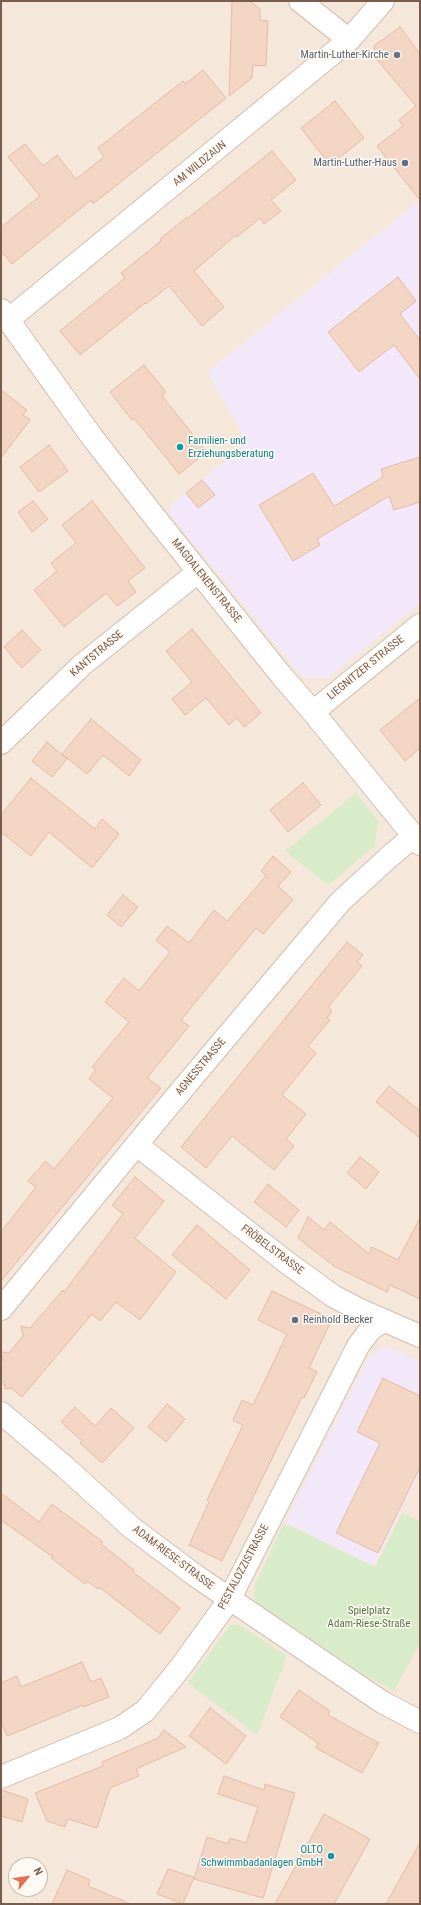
<!DOCTYPE html>
<html>
<head>
<meta charset="utf-8">
<style>
	body { margin:0 }
	#map { position:relative; width:421px; height:1905px; overflow:hidden; background:#fdf6ec; font-family:"Roboto Condensed",sans-serif }
	canvas { display:block }
	.frame { position:absolute; inset:0; border:2px solid #7a5c4d; pointer-events:none }
	.north { position:absolute; left:8px; top:1857px; width:40px; height:40px; box-sizing:border-box; background:#fffaf3; border:1px solid #cabbb1; border-radius:50%; rotate:61deg; font-size:11px; font-weight:700; line-height:16px; text-align:center; color:#7a5c4d }
	.north::after { content:''; display:block; margin:auto; width:14px; height:18px; background:#e76f51; clip-path:polygon(50% 0,100% 100%,50% 72%,0 100%) }
</style>
</head>
<body>
<div id="map">
<canvas width="421" height="1905"></canvas>
<div class="frame"></div>
<div class="north">N</div>
</div>
<script>
const g = document.querySelector('canvas').getContext('2d');
g.lineJoin = 'round';
function fillPath(path, color) { g.fillStyle = color; g.fill(path, 'evenodd'); }
const toPath = rows => new Path2D(rows.map(r => 'M' + r).join(''));
function trace(path, color, width, dash) { g.strokeStyle = color; g.lineWidth = width; g.lineCap = dash ? 'butt' : 'round'; g.setLineDash(dash || []); g.stroke(path); }
function drawText(font, color, halo, rows, align = 'center') {
  g.font = font + ' "Roboto Condensed",sans-serif'; g.lineWidth = 3; g.setLineDash([]); g.textBaseline = 'middle'; g.strokeStyle = halo; g.fillStyle = color; for (const [text, x, y, turn = 0] of rows) {
    g.save(); g.translate(x, y); g.rotate((+turn || 0) * Math.PI / 180); g.textAlign = isNaN(turn) ? turn : align; if (halo) g.strokeText(text, 0, 0); g.fillText(text, 0, 0); g.restore();
  }
}
fillPath(toPath([
	[1,1,420,1,420,1904,1,1904],
	[16,1865,40,1865,40,1889,16,1889]
]), '#f5e8da');
fillPath(toPath([
	[420,200,420,603,328,678,303,678,169,513,171,505,175,501,240,450,244,437,208,372],
	[390,1347,420,1362,420,1472,374,1566,285,1522,369,1357,382,1348]
]), '#f3e8fa');
fillPath(toPath([
	[356,793,378,821,375,846,328,885,285,851],
	[402,1513,420,1521,420,1643,394,1691,363,1674,255,1601,254,1587,284,1523,375,1567],
	[238,1624,287,1656,257,1735,188,1683,230,1625]
]), '#d8ecc9');
const building = toPath([
	[232,1,250,1,260,9,260,20,268,21,266,66,253,65,252,78,229,96,232,1],
	[400,27,420,54,420,200,377,146,403,126,399,120,416,106,374,56,374,46,400,27],
	[203,70,226,98,93,204,91,200,12,264,1,251,1,227,40,196,8,157,25,144,43,166,57,155,76,179,104,157,98,148,183,81,185,84,203,70],
	[335,101,364,138,330,165,301,128,335,101],
	[272,151,296,180,271,200,281,211,264,224,260,218,237,237,236,235,194,271,224,307,202,326,169,286,146,304,145,303,80,355,60,331,125,278,121,273,161,241,160,239,187,217,188,218,272,151],
	[398,277,416,301,400,314,420,340,420,379,394,345,359,372,328,332,398,277],
	[144,365,166,392,162,396,207,452,179,474,134,418,132,420,110,392,144,365],
	[1,390,27,410,23,415,30,420,1,458,1,390],
	[49,445,68,471,39,492,20,467,49,445],
	[420,457,420,502,394,510,389,496,317,539,320,545,293,561,259,505,313,473,334,506,383,477,381,469,420,457],
	[202,480,215,495,198,508,186,493,202,480],
	[33,501,48,519,32,532,18,512,33,501],
	[92,501,145,568,128,581,136,592,117,606,106,593,64,627,34,590,57,571,51,563,76,543,62,525,92,501],
	[192,629,261,713,244,727,237,718,229,725,206,698,185,715,172,699,192,682,166,651,192,629],
	[22,630,41,650,22,668,4,647,22,630],
	[420,698,420,748,405,761,380,730,420,698],
	[91,719,141,760,129,776,103,755,87,774,62,754,91,719],
	[47,742,67,759,52,777,32,761,47,742],
	[31,778,95,829,102,819,119,834,92,868,49,832,31,856,1,832,1,815,31,778],
	[303,783,321,805,288,832,270,810,303,783],
	[273,856,291,872,278,886,293,900,263,934,256,928,181,1020,189,1026,147,1078,161,1088,1,1281,1,1232,36,1187,28,1181,46,1161,54,1169,113,1098,89,1079,96,1070,92,1067,129,1022,105,1002,124,978,139,991,170,952,156,940,167,926,189,943,214,910,227,921,266,876,269,879,261,871,273,856],
	[123,895,138,907,121,927,107,915,123,895],
	[347,942,363,955,357,962,362,966,328,1007,332,1011,327,1018,330,1020,308,1046,316,1053,282,1095,306,1114,286,1139,294,1146,274,1170,232,1136,206,1168,181,1147,347,942],
	[389,1086,420,1111,420,1138,376,1102,389,1086],
	[360,1157,379,1172,366,1189,347,1173,360,1157],
	[135,1177,164,1201,135,1238,176,1272,140,1320,116,1302,100,1321,92,1314,22,1397,11,1388,5,1389,4,1382,1,1380,1,1363,3,1361,1,1352,9,1353,23,1336,21,1326,30,1328,63,1290,64,1292,123,1214,112,1205,135,1177],
	[268,1184,299,1210,286,1227,254,1202,268,1184],
	[308,1217,324,1230,330,1222,369,1254,372,1247,398,1260,420,1218,420,1299,390,1285,387,1292,334,1266,298,1238,308,1217],
	[197,1225,250,1270,226,1299,172,1255,197,1225],
	[272,1291,332,1319,309,1368,317,1372,304,1398,302,1397,222,1561,189,1545,209,1502,207,1500,243,1425,233,1420,242,1400,253,1405,287,1334,258,1320,272,1291],
	[383,1378,420,1396,420,1467,378,1553,336,1533,380,1443,357,1432,383,1378],
	[167,1404,185,1419,166,1442,148,1427,167,1404],
	[75,1407,95,1426,111,1408,134,1428,102,1463,80,1443,82,1441,61,1422,75,1407],
	[1,1493,39,1522,52,1504,103,1542,101,1544,134,1570,133,1572,180,1608,160,1634,99,1587,98,1589,87,1581,85,1584,51,1558,53,1557,1,1520,1,1493],
	[82,1662,91,1682,101,1678,109,1697,83,1707,83,1705,7,1736,1,1721,1,1683,17,1676,21,1687,82,1662],
	[299,1690,330,1711,328,1715,379,1743,362,1773,316,1748,318,1743,280,1717,299,1690],
	[210,1708,246,1736,226,1764,189,1736,210,1708],
	[164,1730,186,1747,136,1769,139,1776,110,1788,97,1828,68,1819,65,1827,47,1821,35,1793,103,1766,102,1762,158,1738,164,1730],
	[224,1776,264,1790,265,1784,295,1793,263,1898,194,1879,207,1837,228,1844,230,1838,246,1843,258,1807,218,1794,224,1776],
	[1,1790,28,1799,22,1822,1,1816,1,1790],
	[324,1814,370,1839,334,1904,275,1904,324,1814],
	[420,1843,420,1904,386,1904,420,1843],
	[168,1869,194,1877,183,1904,157,1894,168,1869],
	[67,1870,90,1880,88,1886,131,1904,52,1904,67,1870]
]);
fillPath(building, '#f3d5c3');
trace(building, '#e6bba3', 1);
const minor = toPath([
	[300,1,349,40],
	[1,310,92,437,153,515,281,675,313,712,420,844],
	[8,320,349,40,383,1],
	[313,712,420,625],
	[1,743,82,665,198,572],
	[137,1145,285,1261,333,1296,360,1310,420,1336],
	[1,1309,175,1098,340,902,389,857,414,836],
	[1,1413,65,1467,132,1528,196,1576,382,1702,420,1722],
	[1,1777,120,1728,145,1711,180,1668,229,1600,358,1346,370,1330,384,1320]
]);
trace(minor, '#d1beb0', 24);
trace(minor, '#fff', 22);
for (const [x, y, r, color] of [
	[397,55,4,"#6b7280"],
	[405,163,4,"#5c6f8a"],
	[180,447,4,"#0f9aa8"],
	[295,1320,4,"#5c6f8a"],
	[331,1856,4,"#0f9aa8"]
]) { const dot = new Path2D(); dot.arc(x, y, r, 0, 2 * Math.PI); g.fillStyle = color; g.fill(dot); trace(dot, '#fffaf3', 1.5); }
drawText('11px', '#5b616d', '#fffaf3', [
	["Martin-Luther-Kirche",389,55]
], 'right');
drawText('11px', '#4e5e75', '#fffaf3', [
	["Martin-Luther-Haus",397,163],
	["Reinhold Becker",303,1320,"left"]
], 'right');
drawText('11px', '#7a5c4d', '#fffaf3', [
	["AM WILDZAUN",200,164,-39],
	["MAGDALENENSTRASSE",206,581,51],
	["KANTSTRASSE",97,654,-40],
	["LIEGNITZER STRASSE",366,668,-39],
	["AGNESSTRASSE",201,1067,-50],
	["FRÖBELSTRASSE",272,1250,37],
	["ADAM-RIESE-STRASSE",173,1558,37],
	["PESTALOZZISTRASSE",244,1567,-62]
]);
drawText('11px', '#0d838f', '#fffaf3', [
	["Familien- und",188,441],
	["Erziehungsberatung",188,454],
	["OLTO",323,1850,"right"],
	["Schwimmbadanlagen GmbH",323,1863,"right"]
], 'left');
drawText('11px', '#537a41', '#fffaf3', [
	["Spielplatz",369,1611],
	["Adam-Riese-Straße",369,1624]
]);
</script>
</body>
</html>
